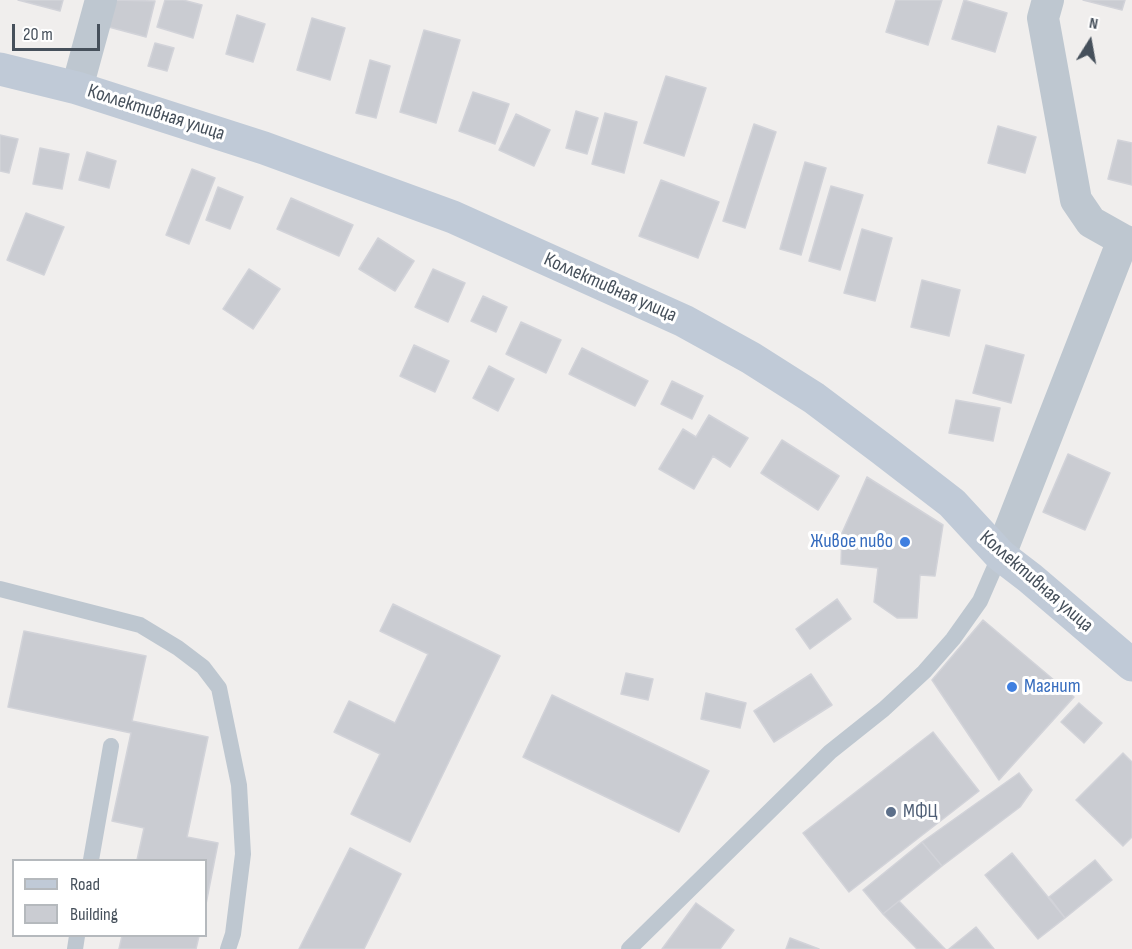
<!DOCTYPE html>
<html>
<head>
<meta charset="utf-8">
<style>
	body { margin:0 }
	#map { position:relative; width:1132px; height:949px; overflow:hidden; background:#f0eeed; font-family:"Sofia Sans Condensed",sans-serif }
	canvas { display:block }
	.legend { position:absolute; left:12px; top:859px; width:195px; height:78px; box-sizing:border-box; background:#fff; border:2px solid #b5b9bd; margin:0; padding:8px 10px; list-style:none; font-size:18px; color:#46505b }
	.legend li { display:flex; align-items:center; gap:12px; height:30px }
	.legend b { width:30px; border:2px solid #b5b9bd }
	.north { position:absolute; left:1060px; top:12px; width:60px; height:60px; -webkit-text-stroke:4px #fff; paint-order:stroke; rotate:11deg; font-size:16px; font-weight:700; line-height:24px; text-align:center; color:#46505b }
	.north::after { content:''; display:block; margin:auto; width:21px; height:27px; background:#46505b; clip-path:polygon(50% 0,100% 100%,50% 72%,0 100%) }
	.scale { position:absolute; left:12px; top:24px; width:88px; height:27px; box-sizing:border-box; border:3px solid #46505b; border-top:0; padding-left:8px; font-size:18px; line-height:21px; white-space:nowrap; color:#46505b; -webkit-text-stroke:4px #fff; paint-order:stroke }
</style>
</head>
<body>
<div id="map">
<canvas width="1132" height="949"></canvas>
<ul class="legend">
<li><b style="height:8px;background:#c0cad7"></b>Road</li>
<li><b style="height:16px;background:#caccd2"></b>Building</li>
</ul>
<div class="north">N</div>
<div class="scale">20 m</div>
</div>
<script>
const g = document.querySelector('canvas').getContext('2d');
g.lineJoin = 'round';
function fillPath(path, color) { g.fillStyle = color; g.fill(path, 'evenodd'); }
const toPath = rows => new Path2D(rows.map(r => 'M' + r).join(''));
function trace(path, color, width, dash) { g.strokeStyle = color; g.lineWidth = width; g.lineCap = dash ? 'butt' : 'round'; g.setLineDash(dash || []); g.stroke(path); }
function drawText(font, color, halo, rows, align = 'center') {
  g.font = font + ' "Sofia Sans Condensed",sans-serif'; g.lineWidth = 6; g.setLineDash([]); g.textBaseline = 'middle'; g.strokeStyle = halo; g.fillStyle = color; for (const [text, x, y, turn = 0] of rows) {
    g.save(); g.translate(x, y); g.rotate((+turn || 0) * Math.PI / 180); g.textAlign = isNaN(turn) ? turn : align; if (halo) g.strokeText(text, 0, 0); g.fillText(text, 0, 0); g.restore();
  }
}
const building = toPath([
	[18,0,63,0,60,11,18,0],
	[112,0,155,1,146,37,105,26,112,0],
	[165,0,183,0,202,5,193,38,157,27,165,0],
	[896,0,942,0,928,45,886,32,896,0],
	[964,0,1007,13,995,52,952,39,964,0],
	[1083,0,1125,0,1122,10,1083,0],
	[237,15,265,24,253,62,226,54,237,15],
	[312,18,345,28,330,80,297,70,312,18],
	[424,30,460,40,436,123,400,112,424,30],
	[155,43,174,48,167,71,148,66,155,43],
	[370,60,390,66,376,118,356,113,370,60],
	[666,76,706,88,684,156,644,143,666,76],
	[473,92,509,104,495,144,459,131,473,92],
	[576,111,598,118,587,154,566,148,576,111],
	[605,113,637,122,624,173,592,164,605,113],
	[516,114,550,130,534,166,499,150,516,114],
	[754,124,776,132,745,228,723,221,754,124],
	[998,126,1036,137,1025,173,988,163,998,126],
	[0,135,18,139,9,173,0,171,0,135],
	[1118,140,1132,143,1132,185,1108,179,1118,140],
	[40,148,69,154,62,189,33,184,40,148],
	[87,152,116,161,109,188,79,180,87,152],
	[805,162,826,168,801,255,780,249,805,162],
	[192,169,215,178,189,244,166,235,192,169],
	[661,180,719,202,698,258,639,236,661,180],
	[831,186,863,195,840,270,809,261,831,186],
	[218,187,243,197,230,229,206,220,218,187],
	[291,198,353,225,339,256,277,229,291,198],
	[26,213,64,227,44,275,7,260,26,213],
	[862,229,892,238,875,301,844,293,862,229],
	[378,238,414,261,395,291,359,269,378,238],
	[249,269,280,289,253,329,223,309,249,269],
	[433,269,465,283,448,322,415,307,433,269],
	[922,280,960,290,949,336,911,327,922,280],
	[483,296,507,307,496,332,471,321,483,296],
	[521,322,561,340,546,373,506,354,521,322],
	[414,345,449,361,435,392,400,376,414,345],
	[986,345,1024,355,1011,403,973,393,986,345],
	[582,348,648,381,635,406,569,374,582,348],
	[489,366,514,379,498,411,473,398,489,366],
	[672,381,703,396,692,419,661,404,672,381],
	[956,400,1000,408,993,441,949,433,956,400],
	[709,415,748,438,730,467,713,456,694,489,659,469,683,429,696,437,709,415],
	[782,440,839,476,818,510,761,473,782,440],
	[1068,454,1110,473,1085,530,1043,512,1068,454],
	[867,477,943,525,935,576,920,575,917,618,897,618,874,602,878,568,841,564,842,533,867,477],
	[837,599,851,619,810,649,796,629,837,599],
	[393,604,500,656,410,842,351,814,380,754,334,732,349,701,395,723,428,654,380,631,393,604],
	[983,620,1074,697,999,780,932,680,983,620],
	[24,631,146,656,132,721,208,737,187,837,218,843,206,904,206,860,137,860,144,828,112,821,131,733,8,707,24,631],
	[626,673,653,679,648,700,621,694,626,673],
	[811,674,832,705,774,742,754,711,811,674],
	[706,693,746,703,740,728,701,719,706,693],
	[552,695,709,771,679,832,523,757,552,695],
	[1079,703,1102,723,1084,743,1061,722,1079,703],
	[933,732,979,791,849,892,803,833,933,732],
	[1123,753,1132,762,1132,837,1123,846,1076,800,1123,753],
	[1019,773,1032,790,1020,807,942,866,922,842,1019,773],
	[922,842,942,866,883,914,863,890,922,842],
	[350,848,401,874,364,949,299,949,350,848],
	[1012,853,1065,918,1038,939,985,875,1012,853],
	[1095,860,1112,880,1065,918,1049,897,1095,860],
	[899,901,945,949,917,949,883,914,899,901],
	[696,903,734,930,720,949,662,949,696,903],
	[976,927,994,949,949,949,976,927],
	[122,936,199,936,196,949,119,949,122,936],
	[790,938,819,949,786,949,790,938]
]);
fillPath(building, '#caccd2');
trace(building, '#d2d3d9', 1.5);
trace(toPath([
	[0,589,140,625,178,648,203,667,219,688,239,785,243,854,233,934,228,949],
	[91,860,111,746],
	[75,949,77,936],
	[629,949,830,752,884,709,924,672,953,639,980,601,1000,555]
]), '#bec7d0', 16);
trace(toPath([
	[1048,0,1043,18,1076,200,1091,222,1123,240,1132,243],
	[77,88,101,0],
	[1000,555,1123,240]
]), '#bec7d0', 32);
trace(toPath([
	[0,69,77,88,264,148,453,217,684,321,751,358,814,398,882,449,952,503,1000,555,1030,578,1132,665]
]), '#c0cad7', 33);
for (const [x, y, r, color] of [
	[905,542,6,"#3f7fe0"],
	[1012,687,6,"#3f7fe0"],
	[891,812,6,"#5c6f8a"]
]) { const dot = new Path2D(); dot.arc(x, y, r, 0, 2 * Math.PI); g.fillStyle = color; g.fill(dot); trace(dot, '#fff', 2); }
drawText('20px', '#46505b', '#fff', [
	["Коллективная улица",156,113,18],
	["Коллективная улица",610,288,24],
	["Коллективная улица",1036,582,41]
]);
drawText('20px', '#366cbe', '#fff', [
	["Живое пиво",893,542],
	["Магнит",1024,687,"left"]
], 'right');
drawText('20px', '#4e5e75', '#fff', [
	["МФЦ",903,812]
], 'left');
</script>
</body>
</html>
